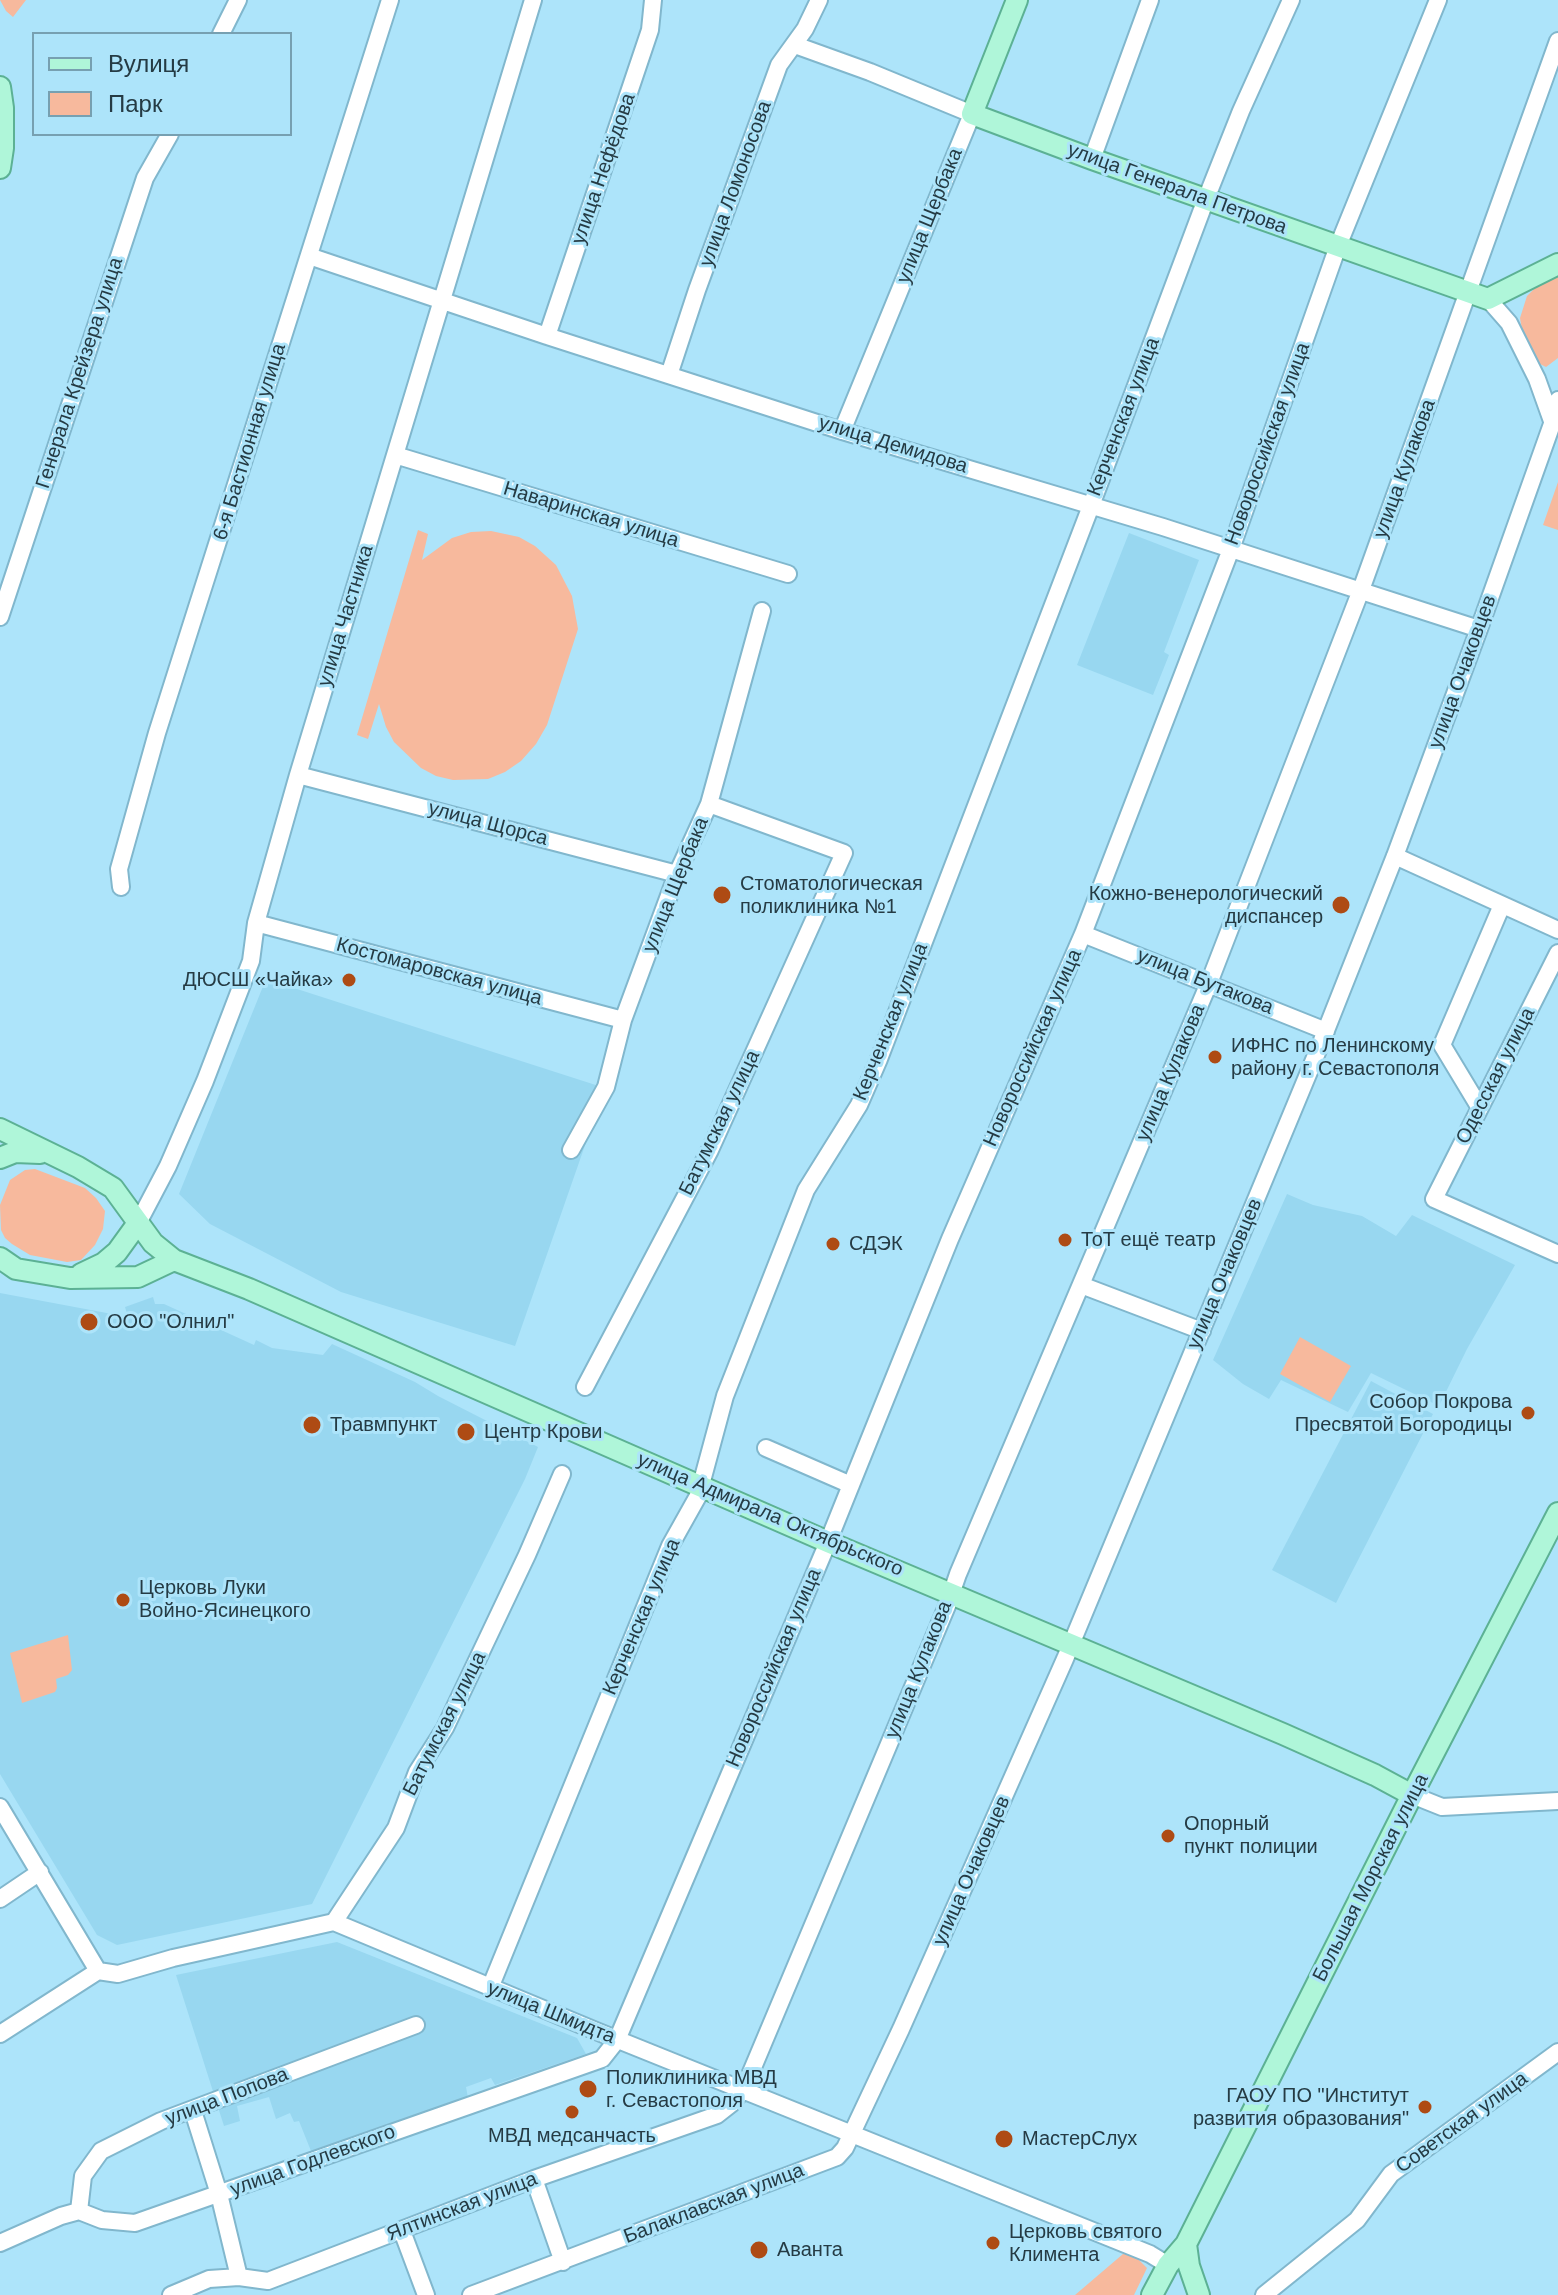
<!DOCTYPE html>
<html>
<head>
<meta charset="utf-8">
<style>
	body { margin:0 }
	#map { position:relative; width:1558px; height:2295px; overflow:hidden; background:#ade4fa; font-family:Helvetica,sans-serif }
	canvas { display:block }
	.legend { position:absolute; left:32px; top:32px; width:260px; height:104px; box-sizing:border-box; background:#ade4fa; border:2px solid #77a0b1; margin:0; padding:10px 14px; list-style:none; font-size:24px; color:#253b44 }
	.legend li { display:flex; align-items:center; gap:16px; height:40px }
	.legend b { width:40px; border:2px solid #77a0b1 }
</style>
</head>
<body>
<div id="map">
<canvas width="1558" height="2295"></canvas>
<ul class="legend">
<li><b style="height:10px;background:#aff6d9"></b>Вулиця</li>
<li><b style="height:22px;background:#f7b99d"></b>Парк</li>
</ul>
</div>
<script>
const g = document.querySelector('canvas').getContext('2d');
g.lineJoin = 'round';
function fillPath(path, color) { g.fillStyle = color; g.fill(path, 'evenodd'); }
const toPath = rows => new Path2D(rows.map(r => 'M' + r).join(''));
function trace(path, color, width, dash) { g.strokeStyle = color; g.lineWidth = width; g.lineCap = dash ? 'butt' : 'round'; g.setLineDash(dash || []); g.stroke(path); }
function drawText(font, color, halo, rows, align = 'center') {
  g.font = font + ' Helvetica,sans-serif'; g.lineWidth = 6; g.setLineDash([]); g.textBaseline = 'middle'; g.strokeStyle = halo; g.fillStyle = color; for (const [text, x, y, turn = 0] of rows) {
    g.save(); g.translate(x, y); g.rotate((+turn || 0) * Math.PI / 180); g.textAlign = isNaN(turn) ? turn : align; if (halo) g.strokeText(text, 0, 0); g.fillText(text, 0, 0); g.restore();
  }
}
fillPath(toPath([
	[1129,533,1199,560,1164,652,1169,655,1153,695,1077,665],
	[266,979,605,1088,515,1346,341,1292,210,1224,179,1194],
	[1287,1194,1313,1205,1362,1216,1396,1236,1412,1215,1515,1265,1467,1349,1439,1406,1371,1373,1348,1412,1281,1380,1269,1399,1243,1384,1213,1360],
	[0,1293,128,1317,125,1307,153,1297,155,1304,164,1304,254,1345,256,1340,272,1348,323,1355,332,1344,415,1382,438,1396,538,1447,525,1479,312,1904,117,1945,97,1935,0,1774],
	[1371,1381,1433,1414,1336,1603,1272,1570],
	[337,1942,577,2038,586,2054,495,2085,491,2078,466,2087,468,2098,311,2151,299,2121,294,2122,290,2113,276,2119,269,2097,237,2106,240,2121,224,2126,176,1975]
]), '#98d7f0');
fillPath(toPath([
	[0,0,26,0,13,17,6,11],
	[1558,273,1558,358,1546,367,1534,361,1524,341,1520,318,1527,296,1539,284],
	[1558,482,1558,530,1543,525],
	[418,530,428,534,422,560,452,538,471,532,491,531,519,537,535,546,556,565,572,596,578,629,547,725,536,744,521,761,505,772,488,779,453,780,436,776,421,768,394,742,386,727,379,704,368,739,357,735],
	[35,1169,85,1188,96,1198,105,1211,103,1229,95,1245,81,1260,67,1262,30,1255,12,1244,5,1238,1,1230,0,1205,10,1180,25,1170],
	[1300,1337,1351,1366,1330,1402,1280,1374],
	[68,1635,72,1670,68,1675,56,1679,57,1688,55,1692,22,1703,10,1653],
	[1123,2254,1133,2254,1147,2268,1134,2295,1075,2295]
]), '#f7b99d');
const minor = toPath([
	[221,34,238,0],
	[795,45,870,72,972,114,842,431],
	[1092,159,1150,0],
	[309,256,547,336,842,431,1163,527,1479,629],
	[1488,299,1509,323,1537,379,1552,421],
	[547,336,650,30,653,0],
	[669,375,697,290,779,65,805,29,819,0],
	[395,455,788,574],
	[0,617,145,178,170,134],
	[298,775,677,874],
	[1395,856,1558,930],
	[121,887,119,869,157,733,390,0],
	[256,923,623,1020],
	[1083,934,1326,1031],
	[1558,953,1434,1199,1558,1254],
	[1480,1108,1442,1045,1502,905],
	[571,1150,606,1087,623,1020,677,874,709,804,762,611],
	[138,1223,168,1166,205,1081,251,961,256,923,298,775,533,0],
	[1081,1285,1202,1331],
	[585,1387,710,1150,844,853,709,804],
	[766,1448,851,1485],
	[1412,1795,1442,1807,1558,1801],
	[0,1807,98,1971],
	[0,1899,40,1872],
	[334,1922,396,1828,417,1772,445,1728,527,1555,562,1474],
	[98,1971,118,1974,173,1958,334,1922,596,2031,1150,2254,1168,2265],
	[490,1988,670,1546,698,1496,725,1396,806,1190,859,1105,879,1059,1089,511,1206,199,1241,111,1291,0],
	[0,2034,98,1971],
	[193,2111,219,2194,239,2277],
	[534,2179,563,2262],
	[79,2211,83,2176,101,2151,161,2121,416,2025],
	[402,2231,426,2295],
	[0,2243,61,2216,79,2211,102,2220,135,2223,602,2059,617,2040,828,1542,950,1239,1083,934,1231,549,1338,246,1438,0],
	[171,2295,209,2279,239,2277,268,2281,534,2179,717,2115,731,2104,744,2089,947,1606,958,1574,1209,983,1361,590,1558,41],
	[471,2295,837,2157,845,2148,901,2029,1065,1659,1321,1043,1395,856,1479,629,1552,424,1558,400],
	[1264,2295,1357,2220,1391,2174,1558,2052]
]);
const major = toPath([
	[1017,0,972,114,1092,159,1488,299,1558,264],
	[0,87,3,108,3,148,0,168],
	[0,1129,78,1167,113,1188,153,1243,174,1260,249,1289,828,1542,1283,1734,1375,1775,1412,1795],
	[0,1158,15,1152,40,1153],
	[0,1258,16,1269,70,1278,138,1277,174,1260],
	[81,1274,104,1263,117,1252,138,1223],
	[1186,2244,1189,2266,1199,2295],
	[1152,2295,1168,2265,1186,2244,1412,1795,1558,1513]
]);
trace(minor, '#81b7cd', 20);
trace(major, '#5cb194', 24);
trace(minor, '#fff', 16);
trace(major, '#aff6d9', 20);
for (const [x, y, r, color] of [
	[722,895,10,"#ae4b14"],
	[1341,905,10,"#ae4b14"],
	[349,980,8,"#ae4b14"],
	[1215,1057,8,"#ae4b14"],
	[1065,1240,8,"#ae4b14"],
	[833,1244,8,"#ae4b14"],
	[89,1322,10,"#ae4b14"],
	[1528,1413,8,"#ae4b14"],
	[312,1425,10,"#ae4b14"],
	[466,1432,10,"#ae4b14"],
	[123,1600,8,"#ae4b14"],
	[1168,1836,8,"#ae4b14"],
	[588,2089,10,"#ae4b14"],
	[1425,2107,8,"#ae4b14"],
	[572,2112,8,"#ae4b14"],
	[1004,2139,10,"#ae4b14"],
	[993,2243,8,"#ae4b14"],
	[759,2250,10,"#ae4b14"]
]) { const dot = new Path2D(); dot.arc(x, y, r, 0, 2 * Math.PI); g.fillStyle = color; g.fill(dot); trace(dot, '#ade4fa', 3); }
drawText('20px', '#253b44', '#ade4fa', [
	["улица Нефёдова",604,169,-71],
	["улица Ломоносова",736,184,-70],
	["улица Генерала Петрова",1177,189,20],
	["улица Щербака",930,216,-68],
	["Генерала Крейзера улица",80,373,-72],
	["Керченская улица",1124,417,-69],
	["6-я Бастионная улица",250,442,-73],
	["Новороссийская улица",1268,444,-70],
	["улица Демидова",893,445,17],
	["улица Кулакова",1405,469,-70],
	["Наваринская улица",591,515,17],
	["улица Частника",346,616,-73],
	["улица Очаковцев",1463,672,-70],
	["улица Щорса",488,824,15],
	["улица Щербака",676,885,-68],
	["Костомаровская улица",439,972,15],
	["улица Бутакова",1205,982,22],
	["Керченская улица",891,1022,-68],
	["Новороссийская улица",1033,1048,-66],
	["улица Кулакова",1171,1073,-67],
	["Одесская улица",1496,1076,-63],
	["Батумская улица",720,1123,-64],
	["улица Очаковцев",1225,1274,-67],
	["улица Адмирала Октябрьского",770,1515,23],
	["Керченская улица",642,1617,-67],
	["Новороссийская улица",774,1668,-67],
	["улица Кулакова",919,1670,-68],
	["Батумская улица",445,1724,-63],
	["улица Очаковцев",972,1871,-66],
	["Большая Морская улица",1371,1878,-63],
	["улица Шмидта",551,2013,22],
	["улица Попова",227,2097,-21],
	["Советская улица",1462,2123,-36],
	["улица Годлевского",313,2161,-20],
	["Балаклавская улица",714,2204,-21],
	["Ялтинская улица",462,2207,-21]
]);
drawText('20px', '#253b44', '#ade4fa', [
	["Стоматологическая",740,884],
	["поликлиника №1",740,907],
	["Кожно-венерологический",1323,894,"right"],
	["диспансер",1323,917,"right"],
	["ДЮСШ «Чайка»",333,980,"right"],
	["ИФНС по Ленинскому",1231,1046],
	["району г. Севастополя",1231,1069],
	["ТоТ ещё театр",1081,1240],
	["СДЭК",849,1244],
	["ООО \"Олнил\"",107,1322],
	["Собор Покрова",1512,1402,"right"],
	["Пресвятой Богородицы",1512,1425,"right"],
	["Травмпункт",330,1425],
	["Центр Крови",484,1432],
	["Церковь Луки",139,1588],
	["Войно-Ясинецкого",139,1611],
	["Опорный",1184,1824],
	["пункт полиции",1184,1847],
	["Поликлиника МВД",606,2078],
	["г. Севастополя",606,2101],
	["ГАОУ ПО \"Институт",1409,2096,"right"],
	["развития образования\"",1409,2119,"right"],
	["МВД медсанчасть",572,2136,"center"],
	["МастерСлух",1022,2139],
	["Церковь святого",1009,2232],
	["Климента",1009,2255],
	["Аванта",777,2250]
], 'left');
</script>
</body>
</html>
